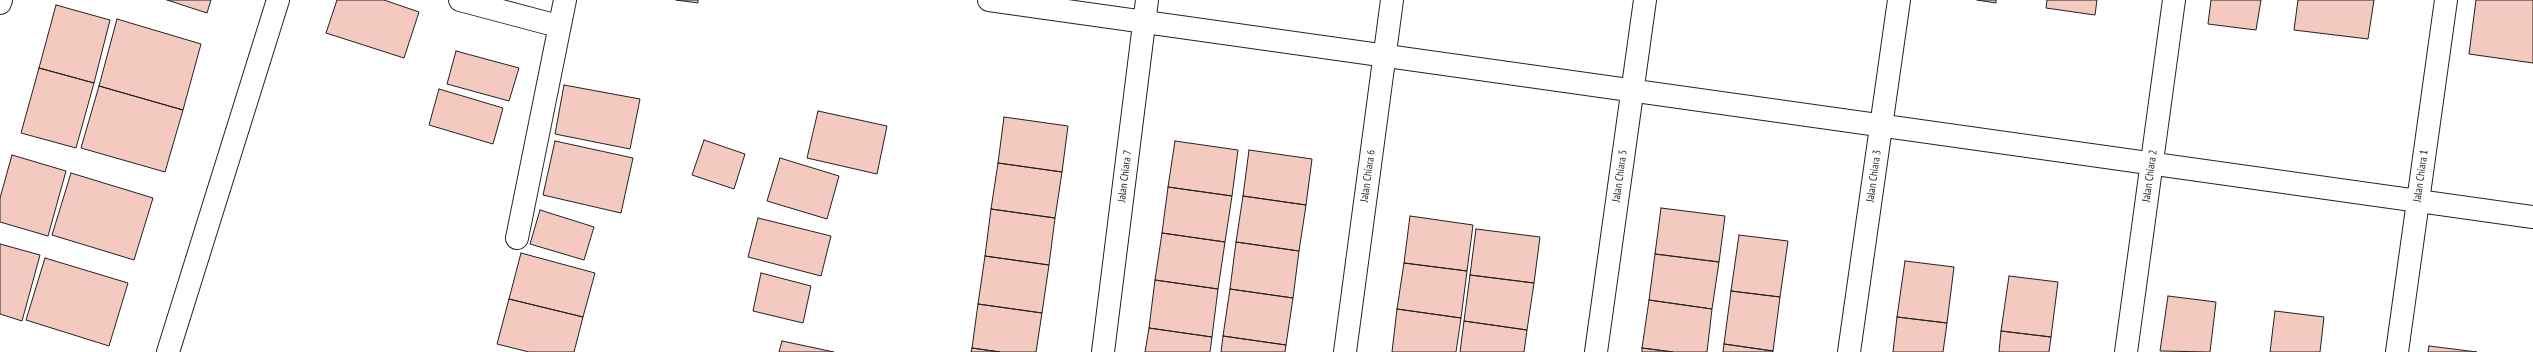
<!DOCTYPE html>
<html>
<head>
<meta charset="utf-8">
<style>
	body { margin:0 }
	canvas { display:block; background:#fff }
</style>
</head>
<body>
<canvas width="2533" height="352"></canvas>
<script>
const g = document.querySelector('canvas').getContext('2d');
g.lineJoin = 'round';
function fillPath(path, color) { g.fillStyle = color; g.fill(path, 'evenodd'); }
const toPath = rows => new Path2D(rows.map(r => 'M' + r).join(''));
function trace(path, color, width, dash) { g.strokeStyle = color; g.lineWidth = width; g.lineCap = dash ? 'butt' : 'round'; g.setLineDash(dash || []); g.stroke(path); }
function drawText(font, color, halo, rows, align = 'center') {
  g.font = font + ' "PT Sans Narrow",sans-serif'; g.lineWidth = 3; g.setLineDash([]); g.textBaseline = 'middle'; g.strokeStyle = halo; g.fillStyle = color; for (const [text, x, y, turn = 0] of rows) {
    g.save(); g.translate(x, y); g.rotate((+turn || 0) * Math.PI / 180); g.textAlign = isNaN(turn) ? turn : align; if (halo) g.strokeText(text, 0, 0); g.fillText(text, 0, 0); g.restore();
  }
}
const building = toPath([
	[167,0,211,0,207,13,167,0],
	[337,0,384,0,419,12,404,58,326,33,337,0],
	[676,0,698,0,698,3,676,0],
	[1977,0,1996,0,1996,3,1977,0],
	[2047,0,2097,0,2095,15,2046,8,2047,0],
	[2211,0,2261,0,2256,30,2208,24,2211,0],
	[2298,0,2374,0,2368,39,2294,30,2298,0],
	[2476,0,2533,0,2533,63,2469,54,2476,0],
	[56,5,110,20,94,83,39,68,56,5],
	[117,19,201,44,183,110,99,86,117,19],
	[456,51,519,68,509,101,447,84,456,51],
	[39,68,94,83,76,148,21,133,39,68],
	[564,85,640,99,630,149,555,134,564,85],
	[99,86,183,110,165,172,81,148,99,86],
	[439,89,503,108,493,144,429,125,439,89],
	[818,111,887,126,877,174,807,158,818,111],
	[1004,117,1068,126,1062,172,998,163,1004,117],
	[704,140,745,154,734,189,692,175,704,140],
	[555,141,633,158,621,213,543,195,555,141],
	[1175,141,1238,150,1232,196,1168,187,1175,141],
	[1249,150,1312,159,1306,205,1243,196,1249,150],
	[12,155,66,171,48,236,0,222,0,198,12,155],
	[780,158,839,176,827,219,767,201,780,158],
	[998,163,1062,172,1055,218,991,209,998,163],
	[71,173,153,198,134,260,52,235,71,173],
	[1168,187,1232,196,1225,242,1162,233,1168,187],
	[1243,196,1306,205,1299,251,1236,242,1243,196],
	[1661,208,1725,216,1719,262,1655,254,1661,208],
	[991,209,1055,218,1049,265,985,256,991,209],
	[540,210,594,227,584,260,530,244,540,210],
	[1410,216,1473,225,1467,271,1404,263,1410,216],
	[758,218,831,236,821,276,748,257,758,218],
	[1476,229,1540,237,1534,283,1470,275,1476,229],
	[1162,233,1225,242,1218,289,1155,280,1162,233],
	[1739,235,1788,241,1780,297,1731,291,1739,235],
	[1236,242,1299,251,1293,298,1230,289,1236,242],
	[0,244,40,255,22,321,0,314,0,244],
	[521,253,595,273,583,317,509,299,521,253],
	[1655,254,1719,262,1712,309,1649,300,1655,254],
	[985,256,1049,265,1042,313,978,304,985,256],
	[45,258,128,283,109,346,26,320,45,258],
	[1905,261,1954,267,1947,323,1897,317,1905,261],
	[1404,263,1467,271,1461,318,1397,309,1404,263],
	[761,273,811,286,803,323,753,311,761,273],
	[1470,275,1534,283,1527,330,1464,321,1470,275],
	[2009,276,2058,282,2051,337,2001,331,2009,276],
	[1155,280,1218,289,1212,337,1149,328,1155,280],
	[1230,289,1293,298,1286,345,1223,336,1230,289],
	[1731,291,1780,297,1773,351,1724,344,1731,291],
	[2168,296,2216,302,2210,352,2160,351,2168,296],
	[509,299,583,317,574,352,529,352,497,344,509,299],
	[1649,300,1712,309,1707,352,1673,352,1642,348,1649,300],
	[978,304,1042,313,1036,352,1000,352,972,348,978,304],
	[1397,309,1461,318,1456,352,1392,352,1397,309],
	[2275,311,2324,317,2320,352,2270,352,2275,311],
	[1897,317,1947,323,1943,352,1893,352,1897,317],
	[1464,321,1527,330,1524,352,1460,352,1464,321],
	[1149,328,1212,337,1210,352,1145,352,1149,328],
	[2001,331,2051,337,2049,352,1999,352,2001,331],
	[1223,336,1286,345,1285,352,1221,352,1223,336],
	[782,341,834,352,779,352,782,341],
	[1724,344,1773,351,1773,352,1723,352,1724,344],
	[2429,346,2477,352,2428,352,2429,346],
	[972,348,1000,352,971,352,972,348],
	[1642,348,1673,352,1642,352,1642,348]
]);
fillPath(building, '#f3c9c0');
trace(building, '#222', 1);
const street = toPath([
	[460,0,558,26],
	[989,0,2533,217],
	[0,3,1,0],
	[517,238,565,0],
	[168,352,278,0],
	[1103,352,1147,0],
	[1345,352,1392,0],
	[1596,352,1645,0],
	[1849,352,1899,0],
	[2126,352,2174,0],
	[2397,352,2446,0]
]);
trace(street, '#222', 24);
trace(street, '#fff', 22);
drawText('11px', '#222', '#fff', [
	["Jalan Chiara 7",1125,176,-83],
	["Jalan Chiara 6",1368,176,-82],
	["Jalan Chiara 5",1620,176,-82],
	["Jalan Chiara 3",1874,176,-82],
	["Jalan Chiara 2",2150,176,-82],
	["Jalan Chiara 1",2421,176,-82]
]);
</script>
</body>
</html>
